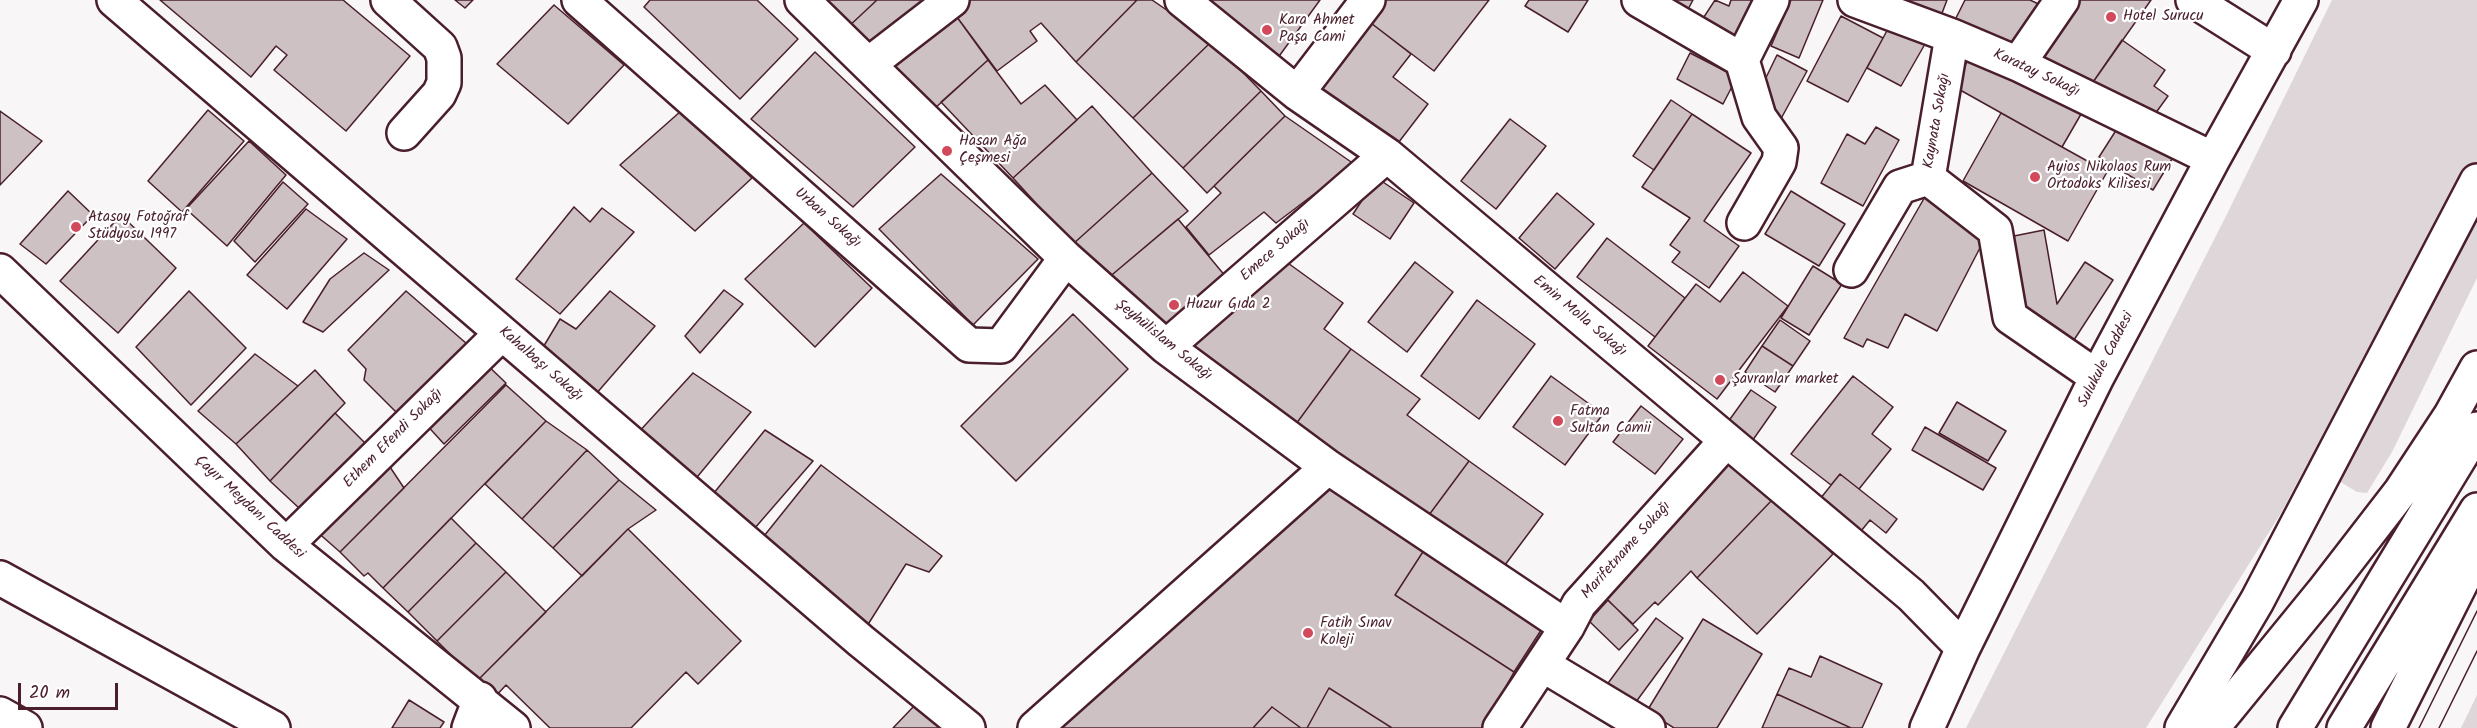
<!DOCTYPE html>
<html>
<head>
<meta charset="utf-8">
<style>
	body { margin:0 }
	#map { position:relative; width:2477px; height:728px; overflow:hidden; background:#f8f6f7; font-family:Kalam,sans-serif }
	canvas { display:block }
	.scale { position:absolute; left:18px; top:683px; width:100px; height:27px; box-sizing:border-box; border:3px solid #4a1f2b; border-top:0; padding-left:8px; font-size:18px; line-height:21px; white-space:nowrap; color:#4a1f2b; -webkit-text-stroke:4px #fff; paint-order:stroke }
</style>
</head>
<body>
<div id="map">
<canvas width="2477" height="728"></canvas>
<div class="scale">20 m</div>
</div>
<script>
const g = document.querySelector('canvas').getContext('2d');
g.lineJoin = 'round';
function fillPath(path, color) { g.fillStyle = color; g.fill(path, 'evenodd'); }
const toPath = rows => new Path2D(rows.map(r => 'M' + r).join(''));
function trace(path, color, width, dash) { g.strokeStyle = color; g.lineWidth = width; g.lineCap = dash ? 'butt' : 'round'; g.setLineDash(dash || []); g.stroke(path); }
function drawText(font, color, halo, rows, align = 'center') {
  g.font = font + ' Kalam,sans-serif'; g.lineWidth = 4.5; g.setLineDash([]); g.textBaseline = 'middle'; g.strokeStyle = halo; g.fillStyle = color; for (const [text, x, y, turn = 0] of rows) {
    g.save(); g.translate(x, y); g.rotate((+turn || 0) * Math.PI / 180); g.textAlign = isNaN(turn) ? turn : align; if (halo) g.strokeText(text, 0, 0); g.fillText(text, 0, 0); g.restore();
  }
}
fillPath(toPath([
	[2332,0,2477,0,2477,278,2392,452,2367,493,2357,492,2308,462,2281,513,2146,728,1966,728,2226,216],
	[2477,695,2477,728,2461,728]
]), '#ded6d9');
const building = toPath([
	[160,0,343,0,410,56,346,131,274,70,287,55,276,46,251,77,160,0],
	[455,0,473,0,465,8,455,0],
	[650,0,757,0,798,39,740,99,644,7,650,0],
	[825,0,877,0,846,29,825,0],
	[877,0,935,0,873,58,846,29,877,0],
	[964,0,1137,0,1076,62,1041,23,1030,31,1037,41,997,71,951,9,964,0],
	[1137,0,1152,0,1212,41,1133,118,1076,62,1137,0],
	[1194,0,1320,0,1277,59,1194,0],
	[1383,0,1489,0,1434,71,1367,20,1383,0],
	[1529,0,1588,0,1568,32,1525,6,1529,0],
	[1656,0,1693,0,1685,15,1656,0],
	[1715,0,1729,6,1731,0,1760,0,1739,39,1702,20,1715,0],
	[1791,0,1823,0,1799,58,1771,46,1791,0],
	[1907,0,1947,0,1936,29,1901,16,1907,0],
	[1965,0,2030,0,2045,7,2019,58,1953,24,1965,0],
	[2065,0,2151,0,2091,85,2029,51,2065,0],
	[554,5,624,65,568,124,497,64,554,5],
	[954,13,988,60,933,110,892,69,954,13],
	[1841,16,1883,38,1848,102,1807,81,1841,16],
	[1367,20,1411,54,1393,77,1428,104,1392,151,1313,90,1367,20],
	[1890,25,1925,44,1901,86,1867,68,1890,25],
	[2122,40,2165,70,2154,86,2168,96,2147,125,2091,85,2122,40],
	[1212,41,1261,91,1183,168,1133,118,1212,41],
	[1975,48,2084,109,2062,147,1953,86,1975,48],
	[815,52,915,147,853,207,751,119,815,52],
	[1690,53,1737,77,1723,104,1677,79,1690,53],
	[1777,55,1807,71,1777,126,1759,92,1777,55],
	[988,60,1021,104,1045,85,1077,120,1013,178,941,102,988,60],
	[1261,91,1285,116,1207,193,1183,168,1261,91],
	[1671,100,1692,114,1654,170,1633,156,1671,100],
	[1092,106,1152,173,1073,244,1013,178,1092,106],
	[208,110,244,141,182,212,148,181,208,110],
	[0,111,42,141,0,185,0,111],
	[681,111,752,178,695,231,620,165,681,111],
	[2001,113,2107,172,2068,241,1963,181,2001,113],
	[1692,114,1751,153,1704,221,1739,246,1709,288,1672,262,1680,252,1670,245,1690,218,1642,187,1692,114],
	[1285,116,1354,164,1276,223,1264,212,1209,255,1186,227,1221,193,1214,186,1285,116],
	[1510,119,1546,146,1496,209,1461,181,1510,119],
	[2122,121,2175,154,2153,190,2099,157,2122,121],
	[1876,127,1899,140,1863,206,1821,183,1847,134,1865,144,1876,127],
	[249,141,286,175,227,246,186,209,249,141],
	[1152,173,1188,211,1107,279,1073,244,1152,173],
	[941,174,1038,259,973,325,879,229,941,174],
	[1377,178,1414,203,1390,239,1353,214,1377,178],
	[283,182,308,204,255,262,234,241,283,182],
	[68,191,93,215,46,264,20,244,68,191],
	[1791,191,1845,224,1819,266,1765,234,1791,191],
	[1557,193,1594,224,1555,269,1519,238,1557,193],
	[1926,195,1957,211,1983,242,1937,331,1905,314,1888,348,1867,339,1863,347,1844,338,1926,195],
	[574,207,590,222,602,208,634,232,560,314,516,279,574,207],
	[306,209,347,239,287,309,247,275,306,209],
	[121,215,176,268,118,333,60,281,121,215],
	[1178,219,1226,277,1155,336,1107,279,1178,219],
	[804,223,872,288,815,347,745,279,804,223],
	[2044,230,2057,304,2085,262,2113,280,2072,343,2022,310,2009,237,2044,230],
	[1607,238,1685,298,1655,337,1577,277,1607,238],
	[364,253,389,270,323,332,303,322,330,279,364,253],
	[1281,258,1343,303,1324,329,1351,349,1296,424,1181,341,1281,258],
	[1415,262,1453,292,1407,352,1368,322,1415,262],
	[1813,266,1842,284,1809,335,1781,318,1813,266],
	[1743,272,1788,306,1717,399,1648,346,1696,284,1720,302,1743,272],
	[724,290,743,304,700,353,685,336,724,290],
	[189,291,246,348,191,405,136,347,189,291],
	[406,291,467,344,399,415,364,380,366,369,348,350,406,291],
	[610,291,655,326,589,402,536,359,560,319,576,329,610,291],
	[1477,300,1535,344,1479,419,1421,376,1477,300],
	[1073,314,1128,369,1016,481,961,426,1073,314],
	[1780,320,1810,341,1793,366,1762,346,1780,320],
	[1762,346,1793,366,1775,392,1745,372,1762,346],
	[1351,349,1420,399,1407,415,1469,461,1426,519,1296,424,1351,349],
	[255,354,298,386,236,444,198,411,255,354],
	[483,361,506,383,444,444,423,421,483,361],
	[315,370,345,403,270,481,236,444,315,370],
	[693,373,751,412,693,482,636,435,693,373],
	[1551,376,1603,414,1565,465,1513,427,1551,376],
	[1853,376,1893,407,1872,434,1891,449,1859,489,1840,474,1831,485,1791,454,1853,376],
	[506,385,546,421,383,588,368,573,364,576,340,552,506,385],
	[1751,390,1776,407,1750,444,1725,426,1751,390],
	[1957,402,2006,431,1988,461,1939,433,1957,402],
	[1641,406,1683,439,1655,474,1613,442,1641,406],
	[335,413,365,443,299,508,270,481,335,413],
	[546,421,587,450,522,519,485,484,546,421],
	[1925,427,1996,468,1983,490,1912,450,1925,427],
	[765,430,813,461,748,536,705,504,765,430],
	[587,450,619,480,553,548,522,519,587,450],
	[1729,456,1774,498,1697,578,1691,571,1658,605,1655,602,1633,624,1599,592,1729,456],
	[386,461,404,488,340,552,315,530,386,461],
	[1469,461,1543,514,1499,573,1426,519,1469,461],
	[821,465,942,556,929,572,906,564,867,626,760,541,821,465],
	[1840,474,1897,519,1886,533,1870,520,1861,531,1820,499,1840,474],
	[619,480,656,510,628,529,582,576,553,548,619,480],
	[1342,484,1428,544,1395,595,1514,672,1483,728,1392,728,1329,688,1307,728,1301,728,1272,707,1253,728,1055,728,1315,497,1342,484],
	[1774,498,1833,554,1757,634,1697,578,1774,498],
	[451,518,476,543,408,612,383,588,451,518],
	[628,529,741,641,698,684,686,672,631,728,550,728,506,685,494,698,477,681,628,529],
	[476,543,506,572,437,641,408,612,476,543],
	[1428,544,1547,621,1514,672,1395,595,1428,544],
	[506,572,546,612,477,681,437,641,506,572],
	[1608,600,1638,630,1619,650,1589,621,1608,600],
	[1656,618,1683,638,1630,710,1603,690,1656,618],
	[1703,619,1762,654,1717,728,1674,728,1647,711,1703,619],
	[1820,656,1882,684,1862,728,1851,728,1777,694,1789,668,1811,677,1820,656],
	[1329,688,1392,728,1307,728,1329,688],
	[1777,694,1851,728,1762,728,1777,694],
	[409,700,444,722,440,728,392,728,409,700],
	[915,705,942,728,893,728,915,705],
	[1272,707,1301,728,1253,728,1272,707]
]);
fillPath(building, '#cdc1c4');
trace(building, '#4a1f2b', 1.5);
const minor = toPath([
	[114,0,861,641,968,728],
	[388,0,440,47,444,58,444,83,439,94,404,133],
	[579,0,969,345,1001,346,1066,258],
	[802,0,1066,258,1166,347,1328,467,1567,627],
	[1182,0,1297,93,1387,155,1911,595,1963,648],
	[1639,0,1742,60,1772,0],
	[1855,0,1952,36,2018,64,2213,159],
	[2193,0,2274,51],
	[1952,36,1928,178,1995,230,2010,317,2097,377],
	[1742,60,1759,117,1781,148,1779,162,1744,223],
	[869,64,952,0],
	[2018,64,2062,0],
	[1297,93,1368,0],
	[1851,270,1900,187,1928,178],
	[0,271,286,545,513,728],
	[1166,347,1387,155],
	[286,545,502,333],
	[1543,665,1648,728],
	[469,728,480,699],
	[1035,728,1328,467],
	[1500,728,1567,627,1579,604,1726,441],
	[1927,728,1963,648,2097,377,2213,159,2301,0],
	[2182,728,2257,601,2477,181]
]);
const major = toPath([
	[0,578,273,728],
	[0,714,25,728],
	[2212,728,2323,592,2401,491,2451,415,2477,368],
	[2295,728,2477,429],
	[2344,728,2477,510],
	[2388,728,2476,553]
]);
trace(minor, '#4a1f2b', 38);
trace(major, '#4a1f2b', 38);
trace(minor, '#fff', 33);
trace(major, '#fff', 33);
trace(toPath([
	[2419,728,2477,611],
	[2439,728,2477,651]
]), '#4a1f2b', 1.5);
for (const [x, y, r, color] of [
	[2111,17,6,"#d1495b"],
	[1267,30,6,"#d1495b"],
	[947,151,6,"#d1495b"],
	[2035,177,6,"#d1495b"],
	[76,227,6,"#d1495b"],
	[1174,305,6,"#d1495b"],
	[1720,380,6,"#d1495b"],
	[1558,421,6,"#d1495b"],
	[1308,633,6,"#d1495b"]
]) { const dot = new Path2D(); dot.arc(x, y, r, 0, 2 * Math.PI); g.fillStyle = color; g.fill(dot); trace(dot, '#fff', 2); }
drawText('15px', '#4a1f2b', '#fff', [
	["Hotel Surucu",2123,17],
	["Kara Ahmet",1279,21],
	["Paşa Cami",1279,38],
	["Hasan Ağa",959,142],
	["Çeşmesi",959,159],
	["Ayios Nikolaos Rum",2047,168],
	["Ortodoks Kilisesi",2047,185],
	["Atasoy Fotoğraf",88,218],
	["Stüdyosu 1997",88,235],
	["Huzur Gıda 2",1186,305],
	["Şavranlar market",1732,380],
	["Fatma",1570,412],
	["Sultan Camii",1570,429],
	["Fatih Sınav",1320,624],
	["Koleji",1320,641]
], 'left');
drawText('15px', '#4a1f2b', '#fff', [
	["Karatay Sokağı",2036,74,25],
	["Kaynata Sokağı",1938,121,-80],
	["Urban Sokağı",827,219,41],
	["Emece Sokağı",1276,251,-41],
	["Emin Molla Sokağı",1579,317,40],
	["Şeyhülislam Sokağı",1163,341,39],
	["Sulukule Caddesi",2107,360,-63],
	["Kahalbaşı Sokağı",540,365,41],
	["Ethem Efendi Sokağı",394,439,-45],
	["Çayır Meydanı Caddesi",249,508,43],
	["Marifetname Sokağı",1627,551,-48]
]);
</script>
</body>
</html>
